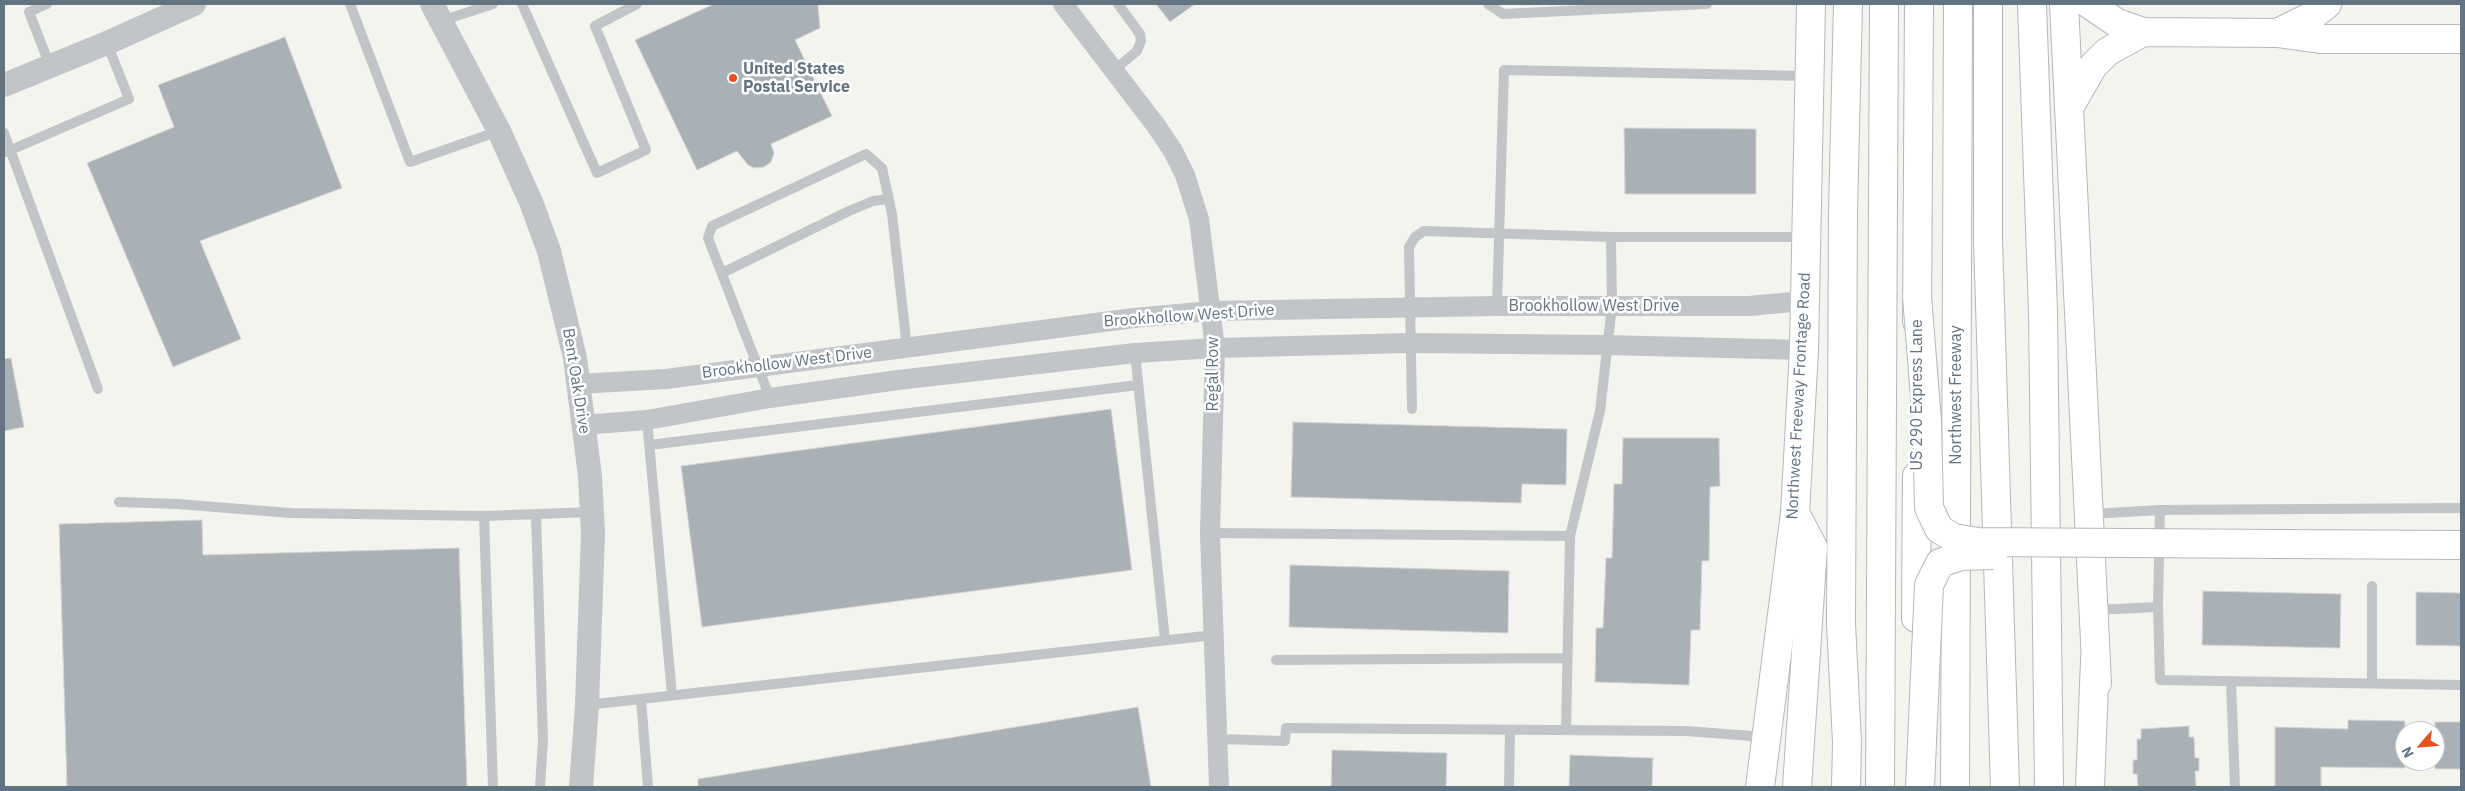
<!DOCTYPE html>
<html>
<head>
<meta charset="utf-8">
<style>
	body { margin:0 }
	#map { position:relative; width:2465px; height:791px; overflow:hidden; background:#f4f4ef; font-family:"IBM Plex Sans",sans-serif }
	canvas { display:block }
	.frame { position:absolute; inset:0; border:5px solid #627382; pointer-events:none }
	.north { position:absolute; left:2395px; top:721px; width:50px; height:50px; box-sizing:border-box; background:#fff; border:1px solid #c0c7cd; border-radius:50%; rotate:243deg; font-size:14px; font-weight:700; line-height:20px; text-align:center; color:#627382 }
	.north::after { content:''; display:block; margin:auto; width:18px; height:22px; background:#e9501b; clip-path:polygon(50% 0,100% 100%,50% 72%,0 100%) }
</style>
</head>
<body>
<div id="map">
<canvas width="2465" height="791"></canvas>
<div class="frame"></div>
<div class="north">N</div>
</div>
<script>
const g = document.querySelector('canvas').getContext('2d');
g.lineJoin = 'round';
function fillPath(path, color) { g.fillStyle = color; g.fill(path, 'evenodd'); }
const toPath = rows => new Path2D(rows.map(r => 'M' + r).join(''));
function trace(path, color, width, dash) { g.strokeStyle = color; g.lineWidth = width; g.lineCap = dash ? 'butt' : 'round'; g.setLineDash(dash || []); g.stroke(path); }
function drawText(font, color, halo, rows, align = 'center') {
  g.font = font + ' "IBM Plex Sans",sans-serif'; g.lineWidth = 5; g.setLineDash([]); g.textBaseline = 'middle'; g.strokeStyle = halo; g.fillStyle = color; for (const [text, x, y, turn = 0] of rows) {
    g.save(); g.translate(x, y); g.rotate((+turn || 0) * Math.PI / 180); g.textAlign = isNaN(turn) ? turn : align; if (halo) g.strokeText(text, 0, 0); g.fillText(text, 0, 0); g.restore();
  }
}
const building = toPath([
	[714,4,818,4,820,28,795,40,832,116,771,144,774,153,771,162,764,167,754,168,748,165,737,151,697,170,635,40,714,4],
	[1156,4,1195,4,1170,22,1156,4],
	[285,37,342,188,200,241,241,339,173,367,87,163,174,127,158,85,285,37],
	[1624,128,1756,129,1756,194,1625,194,1624,128],
	[11,358,24,427,4,431,4,359,11,358],
	[1111,409,1132,570,702,627,681,466,1111,409],
	[1293,422,1567,429,1566,485,1522,484,1521,503,1291,497,1293,422],
	[1623,438,1719,438,1720,486,1710,487,1709,561,1702,561,1700,630,1691,630,1689,685,1595,682,1596,628,1603,628,1606,558,1612,558,1614,484,1622,484,1623,438],
	[202,520,203,555,459,548,467,787,67,787,59,524,202,520],
	[1290,565,1509,571,1508,633,1289,627,1290,565],
	[2203,591,2341,594,2340,648,2202,645,2203,591],
	[2416,592,2461,593,2461,646,2416,645,2416,592],
	[1138,707,1151,787,698,787,698,779,1138,707],
	[2348,720,2405,721,2405,768,2321,767,2321,787,2275,787,2275,727,2348,729,2348,720],
	[2435,722,2461,722,2461,769,2435,769,2435,722],
	[2189,726,2189,737,2194,737,2195,758,2199,758,2199,771,2195,771,2196,787,2138,787,2137,774,2133,774,2133,760,2137,760,2137,739,2141,739,2141,729,2189,726],
	[1332,750,1447,753,1446,787,1331,787,1332,750],
	[1570,755,1653,758,1652,787,1569,787,1570,755]
]);
fillPath(building, '#a9b1b6');
trace(building, '#d5d5d3', 1);
const secondary = toPath([
	[2064,4,2097,683],
	[2089,4,2117,23,2143,32,2277,33,2320,39,2461,39],
	[2277,33,2312,16,2327,4],
	[2070,106,2093,66,2107,52,2143,32],
	[1760,787,1795,513,1804,350,1811,4]
]);
const motorway = toPath([
	[1988,4,1988,240,2005,787],
	[2032,4,2043,312,2049,787],
	[1917,321,1919,4],
	[1795,513,1813,547,1797,787],
	[2281,544,2461,545],
	[1916,618,1917,476],
	[1846,787,1847,742,1841,624,1843,212,1848,4],
	[1880,787,1884,4],
	[1955,787,1958,4],
	[2090,787,2095,660]
]);
trace(secondary, '#b3b8bd', 30);
trace(motorway, '#b4b7ba', 30);
trace(toPath([
	[47,4,29,12,50,66],
	[350,4,410,162,499,131],
	[522,4,597,173,646,150,595,26,637,4],
	[1488,4,1503,14,1707,4],
	[441,21,493,4],
	[1114,70,1137,51,1141,41,1140,34,1118,4],
	[4,133,98,389],
	[6,152,129,99,107,43],
	[722,273,849,211,873,201,888,199],
	[1497,306,1504,70,1809,76],
	[1135,353,1165,640],
	[770,398,708,238,712,226,866,154,882,168,892,214,907,348],
	[1412,409,1409,247,1415,237,1424,231,1611,237,1805,237],
	[647,420,672,695],
	[649,445,1138,385],
	[119,502,178,504,290,513,484,516],
	[2090,514,2160,510,2461,508],
	[536,515,543,740,540,787],
	[1210,533,1570,536],
	[2158,607,2160,510],
	[2095,610,2158,607,2160,680,2461,685],
	[1276,660,1567,658],
	[2231,681,2235,787],
	[2372,683,2372,586],
	[641,699,648,787],
	[587,705,1214,635],
	[1566,730,1570,536,1600,411,1612,306,1611,237],
	[1218,739,1285,741,1286,728,1686,731,1765,737],
	[493,787,484,516,592,512],
	[1509,787,1510,730]
]), '#c1c5c8', 10);
trace(toPath([
	[1063,4,1157,127,1173,151,1185,175,1199,219,1215,348,1210,533,1219,787],
	[578,384,666,379,1134,318,1210,311,1497,306,1749,306,1804,301],
	[582,425,647,420,770,398,898,380,1135,353,1215,348,1410,343,1606,345,1804,350]
]), '#c1c5c8', 20);
trace(toPath([
	[432,4,499,131,531,202,549,251,575,358,590,476,593,533,587,705,581,787],
	[4,85,107,43,194,4]
]), '#c1c5c8', 24);
trace(secondary, '#fff', 28);
trace(motorway, '#fff', 28);
const motorwayBridge = toPath([
	[1917,297,1927,421,1929,508,1939,529,1954,538,1978,542,2281,544],
	[1920,787,1929,585,1940,563,1961,556,1993,555]
]);
trace(motorwayBridge, '#b4b7ba', 30, []);
trace(motorwayBridge, '#fff', 28);
for (const [x, y, r, color] of [
	[733,78,5,"#e9501b"]
]) { const dot = new Path2D(); dot.arc(x, y, r, 0, 2 * Math.PI); g.fillStyle = color; g.fill(dot); trace(dot, '#fff', 2); }
drawText('bold 16px', '#627382', '#fff', [
	["United States",743,69],
	["Postal Service",743,87]
], 'left');
drawText('16px', '#627382', '#fff', [
	["Brookhollow West Drive",1594,306],
	["Brookhollow West Drive",1189,316,-4],
	["Brookhollow West Drive",787,363,-7],
	["Regal Row",1213,374,-90],
	["Bent Oak Drive",576,381,81],
	["US 290 Express Lane",1917,395,-90],
	["Northwest Freeway",1956,395,-90],
	["Northwest Freeway Frontage Road",1799,396,-87]
]);
</script>
</body>
</html>
